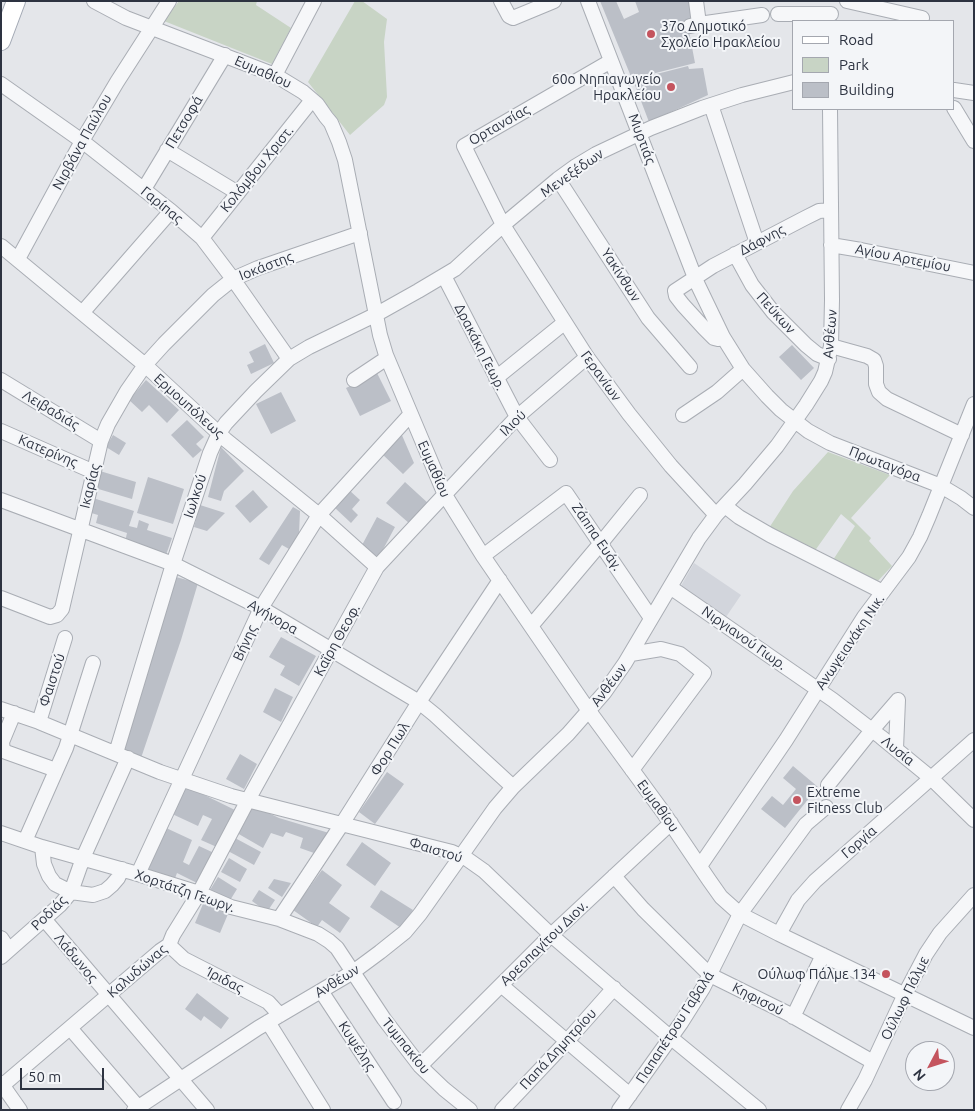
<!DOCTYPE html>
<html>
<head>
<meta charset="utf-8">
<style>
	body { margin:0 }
	#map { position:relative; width:975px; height:1111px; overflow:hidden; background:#e4e6ea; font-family:Ubuntu,sans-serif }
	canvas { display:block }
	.frame { position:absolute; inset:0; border:2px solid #2d3341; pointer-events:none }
	.legend { position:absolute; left:792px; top:20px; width:162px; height:90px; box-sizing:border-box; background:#f3f5f8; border:1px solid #a4a7af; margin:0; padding:6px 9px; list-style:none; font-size:15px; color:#2d3341 }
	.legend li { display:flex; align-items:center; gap:10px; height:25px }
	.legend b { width:25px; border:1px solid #a4a7af }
	.north { position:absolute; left:905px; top:1041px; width:50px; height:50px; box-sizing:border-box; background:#f3f5f8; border:1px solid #a4a7af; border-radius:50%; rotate:230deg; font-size:14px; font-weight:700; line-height:20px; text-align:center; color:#2d3341 }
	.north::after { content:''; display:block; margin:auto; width:18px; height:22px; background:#c4545e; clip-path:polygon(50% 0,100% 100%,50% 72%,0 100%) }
	.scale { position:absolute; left:20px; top:1068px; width:84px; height:22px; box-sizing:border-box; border:2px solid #2d3341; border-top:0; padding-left:6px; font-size:15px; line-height:18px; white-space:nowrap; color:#2d3341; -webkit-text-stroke:4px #f3f5f8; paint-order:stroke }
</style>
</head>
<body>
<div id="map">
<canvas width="975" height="1111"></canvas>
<div class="frame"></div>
<ul class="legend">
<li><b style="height:6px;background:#fff"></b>Road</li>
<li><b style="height:14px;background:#c8d4c5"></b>Park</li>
<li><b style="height:14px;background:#bbbfc7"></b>Building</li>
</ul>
<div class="north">N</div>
<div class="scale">50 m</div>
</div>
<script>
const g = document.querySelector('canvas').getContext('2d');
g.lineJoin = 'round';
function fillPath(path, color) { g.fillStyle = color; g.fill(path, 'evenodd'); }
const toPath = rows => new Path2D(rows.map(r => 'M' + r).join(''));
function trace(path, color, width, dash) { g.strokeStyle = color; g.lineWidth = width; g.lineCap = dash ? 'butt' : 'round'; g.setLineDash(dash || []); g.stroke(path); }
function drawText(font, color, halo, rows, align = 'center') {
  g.font = font + ' Ubuntu,sans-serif'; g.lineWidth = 4; g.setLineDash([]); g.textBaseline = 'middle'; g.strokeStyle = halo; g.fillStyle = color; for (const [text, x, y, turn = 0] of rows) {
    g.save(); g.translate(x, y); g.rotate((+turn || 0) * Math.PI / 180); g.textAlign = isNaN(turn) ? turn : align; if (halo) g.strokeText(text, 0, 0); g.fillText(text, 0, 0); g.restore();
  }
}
fillPath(toPath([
	[694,563,741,595,726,617,681,586]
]), '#d2d5dc');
fillPath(toPath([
	[179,1,257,1,256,5,291,28,272,64,164,21],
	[355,1,362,1,387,19,384,42,387,97,384,105,350,135,308,82],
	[828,452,890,475,851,518,871,538,869,541,892,566,875,584,833,560,855,526,841,514,814,552,769,528,793,491]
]), '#c8d4c5');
fillPath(toPath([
	[600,1,616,1,624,19,639,12,635,1,695,1,698,23,688,26,695,63,632,79],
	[688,66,689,69,703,68,708,95,649,122,633,80],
	[265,344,274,363,251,374,247,365,254,362,249,352],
	[792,345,814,368,801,380,779,357],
	[377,373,391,401,360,416,346,388],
	[146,380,179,410,167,423,149,405,142,412,129,400],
	[281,392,296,421,271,434,256,404],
	[187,420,204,437,196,444,202,450,193,458,171,435],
	[401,433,414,463,403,474,381,453],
	[113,435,126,443,119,455,106,447],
	[221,447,244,471,224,491,221,501,208,497],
	[100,471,136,482,132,499,95,488],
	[148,477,184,489,173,524,137,513],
	[405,482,429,504,410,524,386,503],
	[253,490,268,507,250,523,235,506],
	[349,490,360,500,352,509,358,515,351,523,334,507],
	[93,498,134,511,129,526,137,528,139,520,149,524,147,530,172,538,166,555,125,542,127,533,96,523,98,515,88,512],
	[200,505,225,513,207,531,194,527],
	[293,507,300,511,299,534,289,549,282,545,269,565,259,559],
	[377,517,395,527,379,557,361,547],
	[176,577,198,583,181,640,141,758,121,751],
	[281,637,316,656,299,686,280,675,285,666,269,657],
	[275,688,293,697,281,722,263,712],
	[240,754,257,764,244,789,226,779],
	[793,766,818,787,785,828,761,809,772,796,783,805,796,789,783,778],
	[387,772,404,784,375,824,359,812],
	[184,785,237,811,219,848,201,840,212,819,203,815,198,826,170,813],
	[252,805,279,818,329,833,314,853,300,848,303,838,286,832,283,837,271,833,263,848,237,833],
	[164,827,192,840,183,862,189,865,199,846,214,853,199,884,177,873,174,881,146,868],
	[235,838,261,852,254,865,228,851],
	[362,842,391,863,375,886,346,865],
	[229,858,247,869,240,882,221,872],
	[322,870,342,885,329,903,350,918,340,933,322,920,317,927,293,910],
	[218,877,237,889,229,902,210,890],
	[274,879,291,883,282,897,268,888],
	[259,890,275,900,267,912,252,901],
	[381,890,413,910,401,928,370,907],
	[203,904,228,914,220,933,195,923],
	[197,993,229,1018,221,1029,204,1016,201,1021,185,1009]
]), '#bbbfc7');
const minor = toPath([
	[94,1,126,18,275,75,303,92,317,104,326,117,331,123,339,142,345,160,380,335,386,355,445,495,483,556,589,711,663,812,709,880,721,897,740,914,779,934,974,1028],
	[501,1,509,16,513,18,554,1],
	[588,1,697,283,723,337,743,369,767,396,781,410,808,431,830,443,941,486,961,498,974,508],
	[696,1,699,24],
	[847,1,922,18],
	[778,14,831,14],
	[690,26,699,24,762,15],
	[611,61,464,146,503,225,587,357,629,414,671,466,716,515],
	[275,75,314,1],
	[1,84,82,141,171,211,202,238,233,279,289,359],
	[954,90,974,93],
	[711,105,757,243],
	[954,108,974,141],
	[167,150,238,193],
	[558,179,648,318,690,367],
	[144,189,225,55],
	[202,238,312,100],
	[831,245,861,250,974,273],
	[1,246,145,365,226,440,319,515,377,567],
	[735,254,752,285,773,312,806,345,817,354,829,359],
	[18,259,82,141,117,82,169,1],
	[444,276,517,417,550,460],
	[82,313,171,211],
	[723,337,718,339,714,338,704,328,683,305,676,296,675,291,713,266,805,218,819,211,831,210],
	[831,346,867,356,874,360,876,366,876,384,879,392,887,399,962,435],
	[496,378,564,323],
	[1,380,101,441],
	[354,380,387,358],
	[683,415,717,392,743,369],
	[1,431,94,472],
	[1,500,173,564,261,608,419,702,435,715,513,787],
	[725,506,739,517,770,535,883,592],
	[483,556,566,493,651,618],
	[670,587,833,700,881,737,931,778,974,820],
	[1,598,50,617,57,615,62,609,101,441,108,424,127,391,145,365,164,344,213,295,233,279,258,268,360,233],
	[531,626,601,543,640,495],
	[631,654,661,649,680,654,704,673,632,770],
	[1,709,39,722,160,772,231,796,436,848,452,852,467,859,484,871,551,935,670,1037,759,1110],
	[14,713,2,742,3,751,56,770],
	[39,722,65,638],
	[896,749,898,700],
	[116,753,173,564,210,453,219,433,226,423,256,391,289,359,309,347,377,314,418,291,455,269,503,225,558,179,576,166,596,154,651,128,702,108,742,95,794,82],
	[828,785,872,730,898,700],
	[1,833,42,847,138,874,199,893,231,907,279,919,318,934,329,941,337,948,384,1019,420,1066,444,1089,470,1110],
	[25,841,66,748,93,663],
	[42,847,44,864,49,876,55,884,71,892,93,895,105,891,112,885,118,878,122,869],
	[700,866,786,740,864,617,909,557,920,537,929,516,974,404],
	[138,874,261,608,319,515,410,415],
	[614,876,643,909,710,975,787,1013,873,1062],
	[44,919,207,1110],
	[279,919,342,824,419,702,500,580],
	[779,934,798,900,815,881,974,740],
	[1,938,9,950],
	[169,945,184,959,268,1002,280,1015],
	[1,957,60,905,71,892,83,858,128,758],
	[501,985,630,1095],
	[321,991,394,1102],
	[793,1017,823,955],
	[268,1022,323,1110],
	[70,1028,138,1107],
	[420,1066,551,935,671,823],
	[1,1083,20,1110],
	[3,1085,160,951,169,945,173,935,199,893,248,800,377,567,517,417,587,357],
	[134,1110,258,1028,353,972,380,952,405,932,420,914,495,808,513,787,568,734,604,693,625,663,699,538,716,515,745,484,777,446,806,405,821,381,825,372,831,346,832,300,830,109],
	[502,1110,567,1041,614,988],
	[619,1110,681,1023,703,988,740,914,806,824,826,807],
	[848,1110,865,1080,905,994,926,954,940,933,974,895]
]);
const major = toPath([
	[1,41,16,1]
]);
trace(minor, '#a9adb4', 16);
trace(major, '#a4aab5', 20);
trace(minor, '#f6f7f9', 14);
trace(major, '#fff', 18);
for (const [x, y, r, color] of [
	[651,34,5,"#c4545e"],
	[671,87,5,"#c4545e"],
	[797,800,5,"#c4545e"],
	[886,974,5,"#c4545e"]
]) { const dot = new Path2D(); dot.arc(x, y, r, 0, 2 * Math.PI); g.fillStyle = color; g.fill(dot); trace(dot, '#f3f5f8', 2); }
drawText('14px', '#2d3341', '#f3f5f8', [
	["37ο Δημοτικό",661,26],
	["Σχολείο Ηρακλείου",661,42],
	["60ο Νηπιαγωγείο",661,79,"right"],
	["Ηρακλείου",661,95,"right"],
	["Extreme",807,792],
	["Fitness Club",807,808],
	["Ούλωφ Πάλμε 134",876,974,"right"]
], 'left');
drawText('14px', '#2d3341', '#f3f5f8', [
	["Ευμαθίου",263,72,24],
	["Πετσοφά",184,122,-59],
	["Ορτανσίας",499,125,-30],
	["Μυρτιάς",642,139,69],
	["Νιρβάνα Παύλου",82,142,-61],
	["Κολόμβου Χριστ.",257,169,-51],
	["Μενεξέδων",572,173,-35],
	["Γαρίπας",162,205,39],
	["Δάφνης",762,240,-28],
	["Αγίου Αρτεμίου",903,258,11],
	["Ιοκάστης",266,266,-21],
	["Υακίνθων",621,275,57],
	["Πεύκων",776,313,48],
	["Ανθέων",830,334,-85],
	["Δρακάκη Γεωρ.",480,347,63],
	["Γερανίων",601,376,54],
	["Ερμουπόλεως",189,406,42],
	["Λειβαδιάς",51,410,31],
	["Ιλιού",513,423,-45],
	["Κατερίνης",48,451,23],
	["Πρωταγόρα",885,464,21],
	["Ευμαθίου",434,469,66],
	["Ικαρίας",90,486,-76],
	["Ιωλκού",195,496,-72],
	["Ζάππα Ευάγ.",597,537,56],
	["Αγήνορα",273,617,30],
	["Νιργιανού Γιωρ.",744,638,35],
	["Καΐρη Θεοφ.",337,640,-61],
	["Ανωγειανάκη Νικ.",850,642,-56],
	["Βήνης",245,643,-65],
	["Φαιστού",52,680,-72],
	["Ανθέων",609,685,-53],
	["Φορ Πωλ",390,749,-58],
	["Λυσία",898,751,39],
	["Ευμαθίου",658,806,54],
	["Γοργία",859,842,-41],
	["Φαιστού",436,850,17],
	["Χορτάτζη Γεωργ.",185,891,19],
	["Ροδιάς",49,913,-44],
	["Αρεοπαγίτου Διον.",544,943,-44],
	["Λάδωνος",76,958,50],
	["Καλυδώνας",137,971,-41],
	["Ίριδας",225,980,27],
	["Ανθέων",337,981,-32],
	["Ούλωφ Πάλμε",905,998,-64],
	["Κηφισού",758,999,27],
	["Παπαπέτρου Γαβαλά",675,1027,-57],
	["Κυψέλης",357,1046,57],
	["Τυμπακίου",406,1046,51],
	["Παπά Δημητρίου",558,1049,-47]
]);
</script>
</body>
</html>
